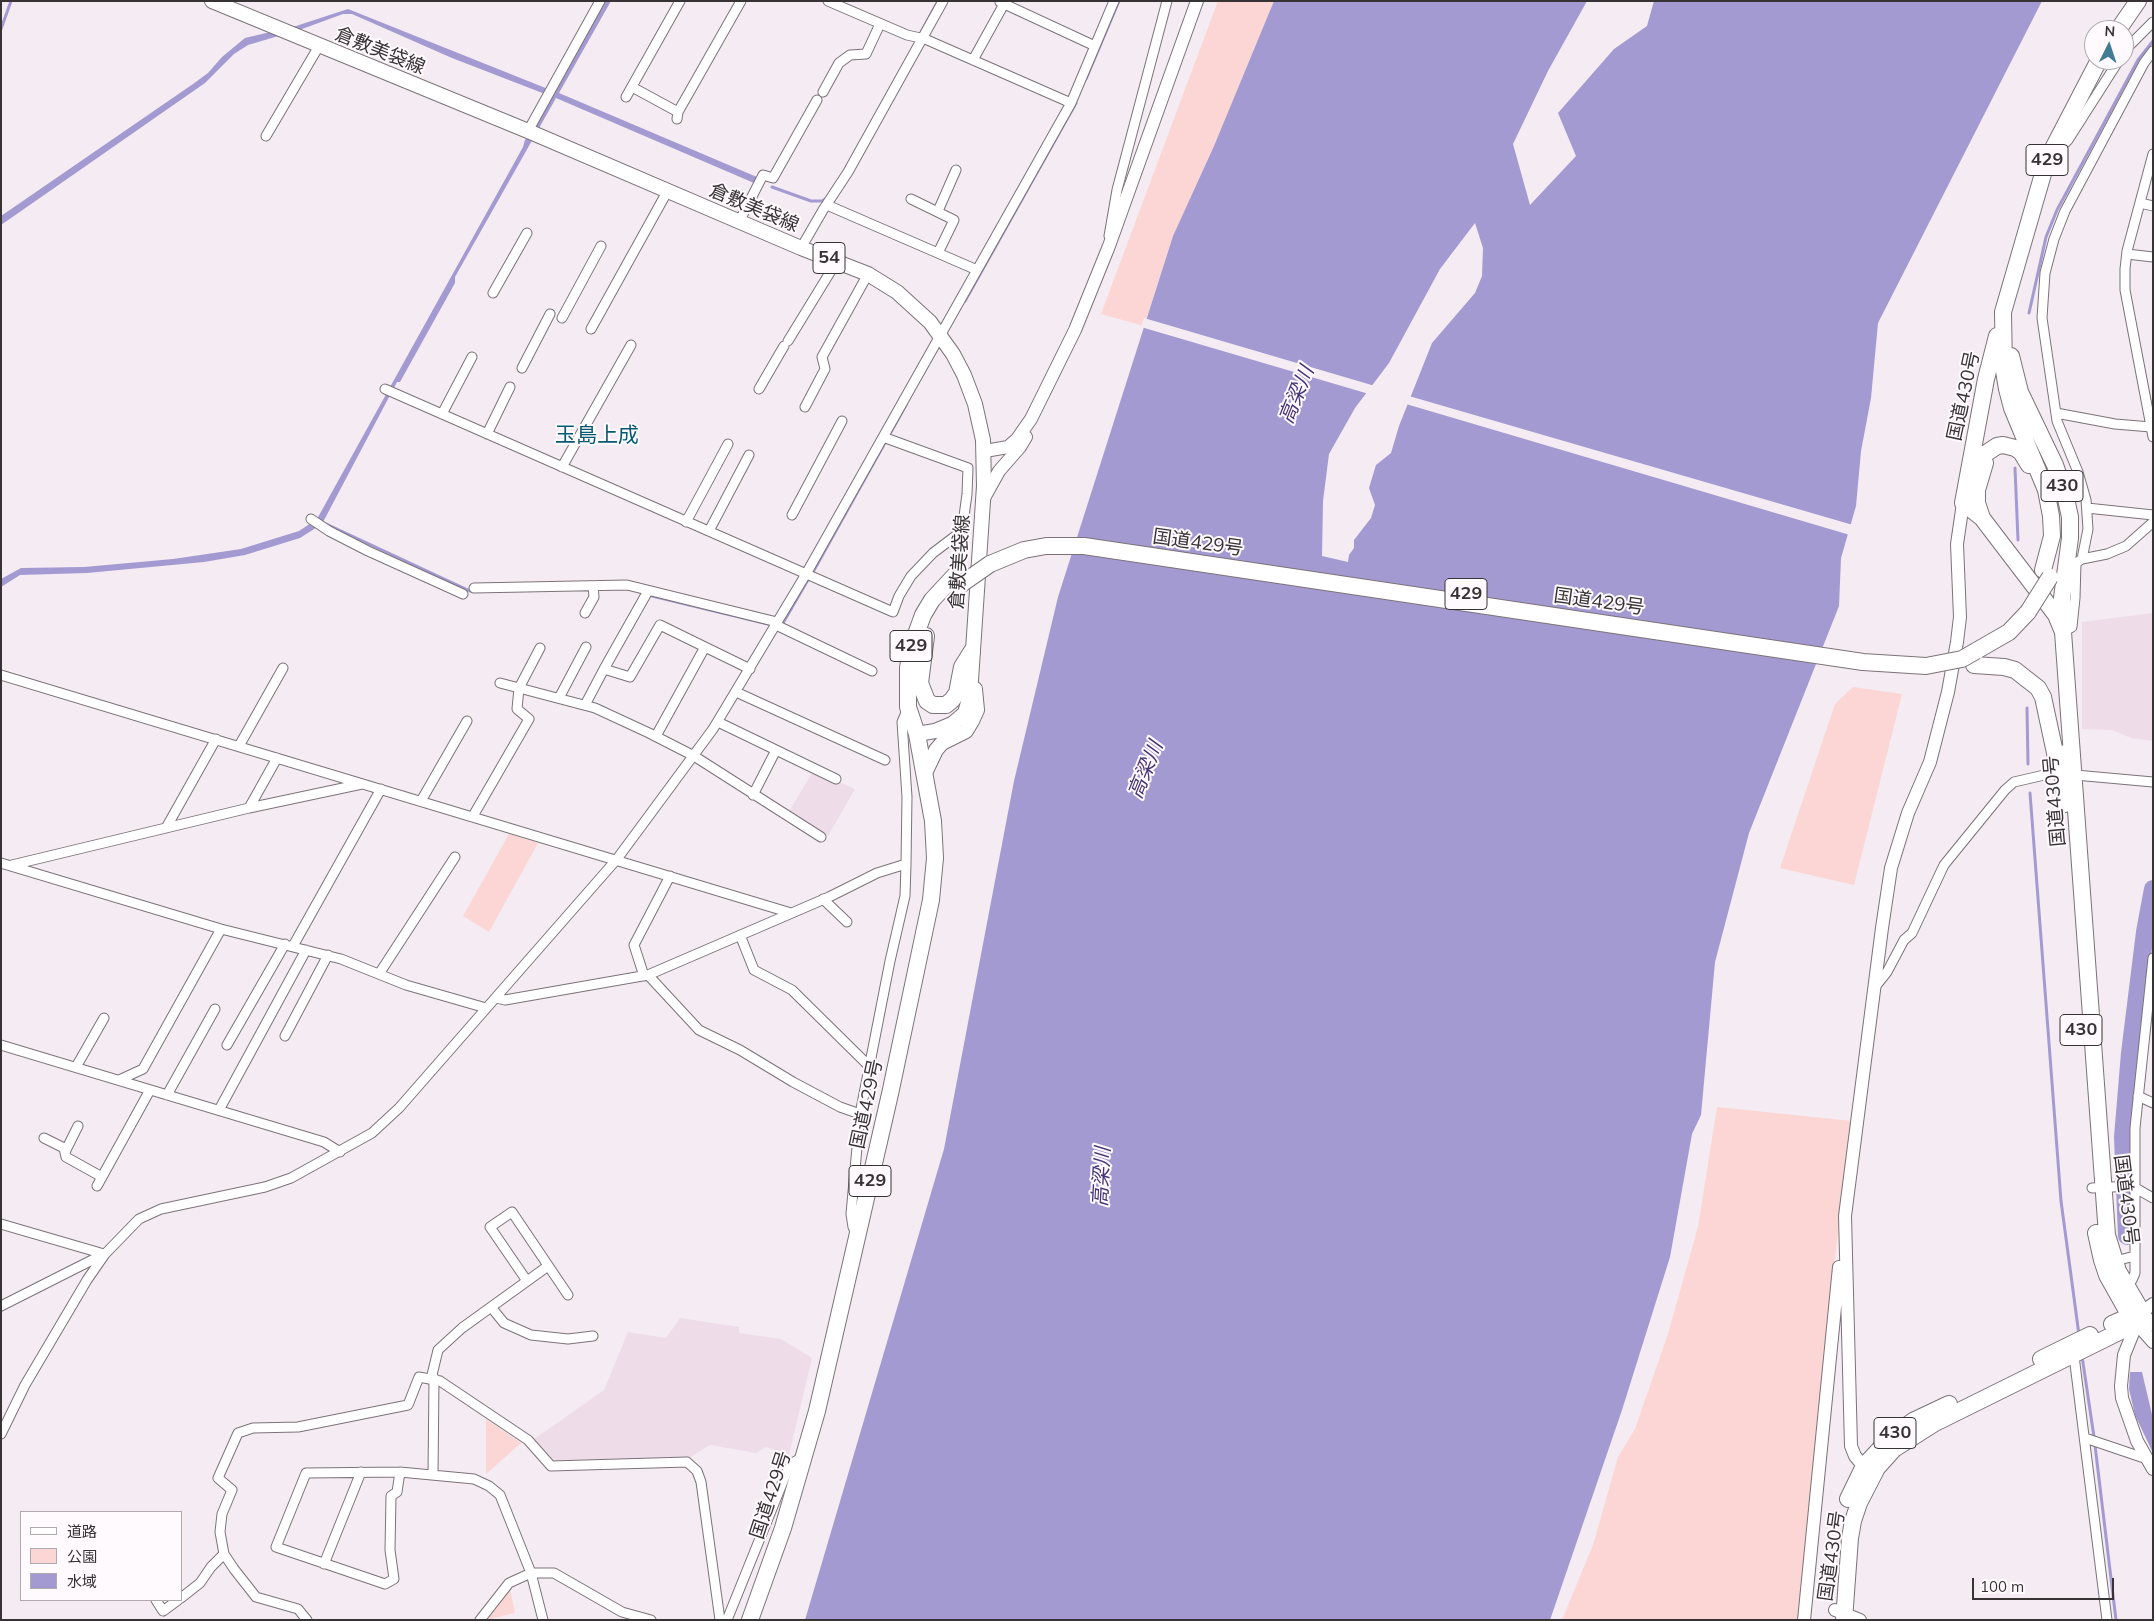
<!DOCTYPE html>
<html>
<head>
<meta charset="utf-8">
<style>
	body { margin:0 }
	#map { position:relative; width:2154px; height:1621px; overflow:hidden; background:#f5ebf2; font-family:Mulish,"Noto Sans JP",sans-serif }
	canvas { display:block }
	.frame { position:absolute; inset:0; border:2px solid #373335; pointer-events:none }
	.legend { position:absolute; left:20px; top:1511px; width:162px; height:90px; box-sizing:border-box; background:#fefafd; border:1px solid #aeaaad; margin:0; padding:6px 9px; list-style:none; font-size:15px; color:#373335 }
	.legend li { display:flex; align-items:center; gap:10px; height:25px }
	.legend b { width:25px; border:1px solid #aeaaad }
	.north { position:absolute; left:2084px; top:20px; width:50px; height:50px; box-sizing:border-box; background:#fefafd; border:1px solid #aeaaad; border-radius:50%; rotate:4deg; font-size:14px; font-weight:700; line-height:20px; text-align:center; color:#373335 }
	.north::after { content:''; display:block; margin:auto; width:18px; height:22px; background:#407d94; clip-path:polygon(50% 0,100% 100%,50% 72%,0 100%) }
	.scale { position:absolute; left:1972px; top:1578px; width:142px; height:22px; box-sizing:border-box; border:2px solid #373335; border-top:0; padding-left:6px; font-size:15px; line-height:18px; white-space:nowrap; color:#373335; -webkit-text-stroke:4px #fefafd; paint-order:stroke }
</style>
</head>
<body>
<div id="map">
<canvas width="2154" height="1621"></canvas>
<div class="frame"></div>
<ul class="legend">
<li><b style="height:6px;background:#fff"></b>道路</li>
<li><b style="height:14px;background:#fbd6d4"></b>公園</li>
<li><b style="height:14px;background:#a39ad2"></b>水域</li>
</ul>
<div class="north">N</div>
<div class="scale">100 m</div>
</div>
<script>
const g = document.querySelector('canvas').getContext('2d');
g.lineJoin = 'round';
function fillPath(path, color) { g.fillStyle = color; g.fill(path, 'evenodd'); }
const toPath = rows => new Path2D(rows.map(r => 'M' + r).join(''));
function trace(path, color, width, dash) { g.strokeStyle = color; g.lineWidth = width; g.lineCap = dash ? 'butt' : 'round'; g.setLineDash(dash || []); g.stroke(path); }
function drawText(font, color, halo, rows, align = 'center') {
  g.font = font + ' Mulish,"Noto Sans JP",sans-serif'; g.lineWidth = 4; g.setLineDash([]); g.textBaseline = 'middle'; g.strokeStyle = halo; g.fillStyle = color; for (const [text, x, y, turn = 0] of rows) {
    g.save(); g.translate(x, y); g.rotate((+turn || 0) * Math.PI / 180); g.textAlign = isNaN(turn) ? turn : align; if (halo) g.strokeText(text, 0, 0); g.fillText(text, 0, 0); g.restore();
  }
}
fillPath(toPath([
	[2153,613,2153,741,2131,738,2112,730,2082,729,2082,622],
	[814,770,855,789,828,836,788,813],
	[680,1318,739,1327,739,1333,781,1339,812,1358,789,1455,766,1447,756,1453,710,1445,689,1458,550,1461,530,1442,604,1390,628,1332,666,1338]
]), '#eedde9');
fillPath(toPath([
	[1218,1,1274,1,1214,146,1173,236,1144,326,1101,314],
	[1853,687,1902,694,1854,885,1780,868,1835,704],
	[509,834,538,843,489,932,463,916],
	[1717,1107,1852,1121,1833,1273,1799,1620,1562,1620,1593,1545,1618,1457,1635,1429,1668,1334,1698,1227],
	[486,1419,521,1443,486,1474],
	[510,1589,515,1613,486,1620,496,1603]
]), '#fbd6d4');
fillPath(toPath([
	[604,1,611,1,559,93,757,177,754,183,556,98,455,277,455,283,400,382,397,382,322,524,300,538,245,555,204,562,87,573,20,575,1,587,1,579,21,568,84,567,173,559,241,549,299,531,317,519,523,147,525,140,535,125,545,94,452,58,352,14,343,14,302,29,248,45,234,54,205,83,1,225,1,216,193,84,208,73,222,57,245,38,296,26,348,9,553,91],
	[1274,1,1587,1,1548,71,1513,144,1530,205,1576,156,1558,113,1614,49,1647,26,1654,1,2042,1,1878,323,1871,398,1861,451,1856,506,1841,558,1839,606,1749,833,1715,962,1701,1115,1692,1134,1670,1257,1622,1410,1550,1620,805,1620,944,1149,1014,781,1058,597,1173,236,1214,146],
	[1475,223,1483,248,1482,276,1475,293,1432,343,1399,426,1391,453,1376,465,1369,488,1375,505,1371,518,1354,540,1354,548,1349,555,1348,562,1322,556,1323,501,1329,454,1355,408,1389,363,1440,269],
	[2130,1372,2142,1372,2153,1419,2153,1453,2135,1415,2129,1389]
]), '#a39ad2');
fillPath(toPath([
	[1144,318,1375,386,1369,394,1141,327],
	[1409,396,1853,525,1850,535,1406,404]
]), '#f5ebf2');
trace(toPath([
	[1,29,11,1],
	[919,36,938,1],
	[1086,79,1119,1],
	[772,187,811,201,822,201,827,198],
	[965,301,1076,103],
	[2029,313,2046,237,2057,210,2138,60,2153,41],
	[2015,468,2018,540],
	[324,523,470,591,475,591],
	[813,572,906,405],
	[648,595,768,624],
	[783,623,809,578],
	[2027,708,2028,764],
	[2030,793,2061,1201,2079,1335],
	[2082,1356,2094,1437,2116,1620]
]), '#a39ad2', 3);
trace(toPath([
	[2127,1236,2123,1137,2130,1053,2145,932,2153,889]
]), '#a39ad2', 18);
const street = toPath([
	[828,1,907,35,925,39,1071,103],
	[1000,2,1095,46],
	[2124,51,2153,22],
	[973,60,1004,4],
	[632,87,678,112,677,119],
	[823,92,839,63,850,55,866,54,880,24],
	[626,97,680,1],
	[678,112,741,1],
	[528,131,600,1],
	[266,136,319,46],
	[2057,151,2068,140,2119,60],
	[2153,154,2127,251,2125,269,2125,290,2153,437],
	[911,199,954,220,938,253],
	[2140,203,2153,206],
	[827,205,977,270],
	[938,211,956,170],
	[739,222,763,175,773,178,817,100],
	[1109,236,1117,190,1167,1],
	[801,248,823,210,848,172,943,1],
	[2127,254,2153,257],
	[493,293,527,233],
	[562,318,601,246],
	[591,329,667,192],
	[788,341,837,261],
	[522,368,550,314],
	[385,389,893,612,899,596,911,576,933,553,962,531,967,494,968,468,883,437],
	[759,389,784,346],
	[805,407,825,369,822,357,868,274],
	[2056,413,2115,424,2151,427],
	[442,414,472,357],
	[487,434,510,387],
	[562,467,631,345],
	[2087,508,2153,515],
	[792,515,842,421],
	[311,519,329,531,368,551,463,594],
	[686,522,728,444],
	[709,531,749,455],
	[2082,559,2088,529,2086,500,2078,472,2057,421,2042,318,2045,273,2054,239,2065,211,2144,63,2153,51],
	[474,588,627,585,777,622],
	[648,591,604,669,630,677,660,625,750,669],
	[585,613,594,597,593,586],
	[776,625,872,671],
	[2063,632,2072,627,2075,598,2076,563,2082,559,2107,554,2126,546,2153,522],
	[1,675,791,913],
	[500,683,595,708,649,733,694,756,821,837],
	[736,692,885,760],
	[559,698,586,647],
	[585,705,604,669],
	[718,722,836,779],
	[656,736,705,647],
	[239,746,283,668],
	[753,795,776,750],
	[421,801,467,721],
	[249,808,277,758],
	[473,816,529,719,517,709,519,688,540,648],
	[166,828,216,739],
	[1,863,221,929,341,959,406,985,486,1008],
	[12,865,249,808,362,784],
	[823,899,847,922],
	[740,935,754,970,792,990,869,1066],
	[293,946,381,789],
	[379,974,455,857],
	[648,975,699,1030,740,1050,793,1082,840,1107,860,1114],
	[644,976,634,945,670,876],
	[1875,987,1887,972,1904,940,1912,933,1944,865,2005,790,2014,782,2053,773,2153,782],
	[496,998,505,1000,648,975,829,897,877,873,906,864,907,797,902,722,908,708],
	[285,1036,328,955],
	[1,1045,324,1142,340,1152],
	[227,1045,285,944],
	[76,1067,104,1018],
	[119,1080,143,1069,221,929],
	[167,1095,215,1009],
	[2138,1096,2153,1103],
	[219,1110,306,950],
	[44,1138,64,1148,66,1157,102,1177],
	[65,1152,78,1126],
	[97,1186,150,1090],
	[2092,1188,2132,1186,2153,1198],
	[1,1224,104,1254],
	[856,1233,853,1227,851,1214,860,1114,890,961,905,896,906,864],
	[2111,1262,2135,1256],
	[527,1281,490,1227,512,1212,568,1295],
	[2125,1285,2132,1280,2135,1273,2135,1128,2153,958],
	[1,1306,104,1254],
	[491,1307,504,1323,531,1335,568,1339,593,1336],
	[2074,1356,2107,1620],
	[1,1434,25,1385,87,1280,105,1254,139,1219,161,1209,265,1187,291,1178,372,1133,399,1108,617,859,713,729,806,574,1071,103,1114,1],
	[2085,1438,2147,1459],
	[400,1472,397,1492,391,1496,390,1550,394,1579,385,1584,276,1547,306,1473,400,1472,474,1479,489,1486,500,1495,531,1573,554,1573,622,1612,651,1620],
	[433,1475,434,1378,432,1375,438,1350,462,1328,548,1266],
	[324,1564,361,1472],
	[181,1598,200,1583,211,1567,224,1554],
	[156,1600,163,1611,178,1600],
	[307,1620,298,1609,256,1597,234,1569,224,1554,220,1532,222,1514,232,1490,218,1478,238,1433,253,1428,298,1427,408,1405,419,1377,440,1381,528,1440,551,1466,687,1462,697,1471,701,1482,720,1620],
	[480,1620,509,1583,531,1573,543,1620],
	[727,1620,788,1469,792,1463,803,1457]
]);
const secondary = toPath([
	[985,451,1008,447,1017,439,1031,419,1075,330,1109,246,1197,1],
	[984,498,999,471,1020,447,1026,437],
	[2153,1304,2142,1312,2130,1316,2153,1342],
	[2142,1312,2153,1325],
	[2137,1323,2124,1355,2121,1386,2122,1398,2137,1441,2153,1469],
	[1869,1473,1855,1456,1851,1446,1845,1216,1882,928,1891,868,1908,813,1930,762,1948,692,1957,642,1960,617,1957,544,1963,503],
	[1835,1610,1860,1620],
	[1804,1620,1839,1267]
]);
const primary = toPath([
	[212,1,528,131,801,248,868,274,897,292,930,322,953,354,964,375,975,404,983,440,984,486,970,695,965,713,952,724,935,731,917,734],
	[925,773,936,750,942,743,966,731,972,721,977,710,975,689]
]);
const highway = toPath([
	[2118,30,2138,1],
	[2011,356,2020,392,2055,465,2065,494,2070,517,2070,538,2062,598,2063,627],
	[1974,473,1980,459,1985,454,1997,446,2003,445,2015,448,2021,452,2029,465],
	[1963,503,1986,379,1997,336],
	[1982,518,1977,503,1977,490,1985,463],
	[2043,570,2052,536,2051,516,2046,490,2012,408,2007,389,2004,371,2003,312,2047,160,2099,60],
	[926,636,920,683,927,701,933,705,946,705,952,700,957,693,962,667,972,651],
	[1976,651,2009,632,2028,612],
	[1974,665,2004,667,2015,670,2038,688,2043,697,2057,762,2062,772],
	[2065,804,2063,774,2067,752],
	[2096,1233,2102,1260,2107,1275,2130,1316,2112,1324],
	[2041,1359,2090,1335],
	[1848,1499,1864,1466,1892,1436,1913,1421,1949,1404],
	[750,1620,783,1528,817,1411,890,1094,931,900,935,858,933,821,917,734,908,707,908,668,911,648,923,615,932,600,958,572],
	[1844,1620,1850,1538,1853,1521,1859,1503,1877,1468,1894,1449,1935,1423,2137,1323,2142,1312,2118,1271,2107,1235,2063,632,2056,615,1982,518,1963,503]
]);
trace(street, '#7c7379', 11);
trace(secondary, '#7c7379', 14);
trace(primary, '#7c7379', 16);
trace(highway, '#7c7379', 18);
trace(street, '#fff', 9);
trace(secondary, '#fff', 12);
trace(primary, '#fff', 14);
trace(highway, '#fff', 16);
const highwayBridge = toPath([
	[957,587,990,564,1024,550,1046,546,1084,546,1863,662,1926,666,1962,659,1976,651],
	[2028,612,2050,577]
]);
trace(highwayBridge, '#7c7379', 18, []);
trace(highwayBridge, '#fff', 16);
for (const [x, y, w] of [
	[2047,160,42],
	[829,258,32],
	[2062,486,42],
	[1466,594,42],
	[911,646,42],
	[2081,1030,42],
	[870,1181,42],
	[1895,1433,42]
]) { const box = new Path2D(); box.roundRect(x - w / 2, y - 15.5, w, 31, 4); g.fillStyle = '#fefafd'; g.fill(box); trace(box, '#373335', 1); }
drawText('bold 18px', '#373335', null, [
	["429",2047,160],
	["54",829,258],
	["430",2062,486],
	["429",1466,594],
	["429",911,646],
	["430",2081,1030],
	["429",870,1181],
	["430",1895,1433]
]);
drawText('19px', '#373335', '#fefafd', [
	["倉敷美袋線",380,51,22],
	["倉敷美袋線",754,208,23],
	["国道430号",1964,396,-78],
	["国道429号",1198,543,8],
	["倉敷美袋線",960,562,-86],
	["国道429号",1599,602,8],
	["国道430号",2055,801,-95],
	["国道429号",867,1104,-78],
	["国道430号",2126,1200,83],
	["国道429号",771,1495,-72],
	["国道430号",1832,1556,-82]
]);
drawText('italic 20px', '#437', '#fefafd', [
	["高梁川",1297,395,-68],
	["高梁川",1146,770,-68],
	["高梁川",1102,1177,-87]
]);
drawText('21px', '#065972', '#fefafd', [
	["玉島上成",597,436]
]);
</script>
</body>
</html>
